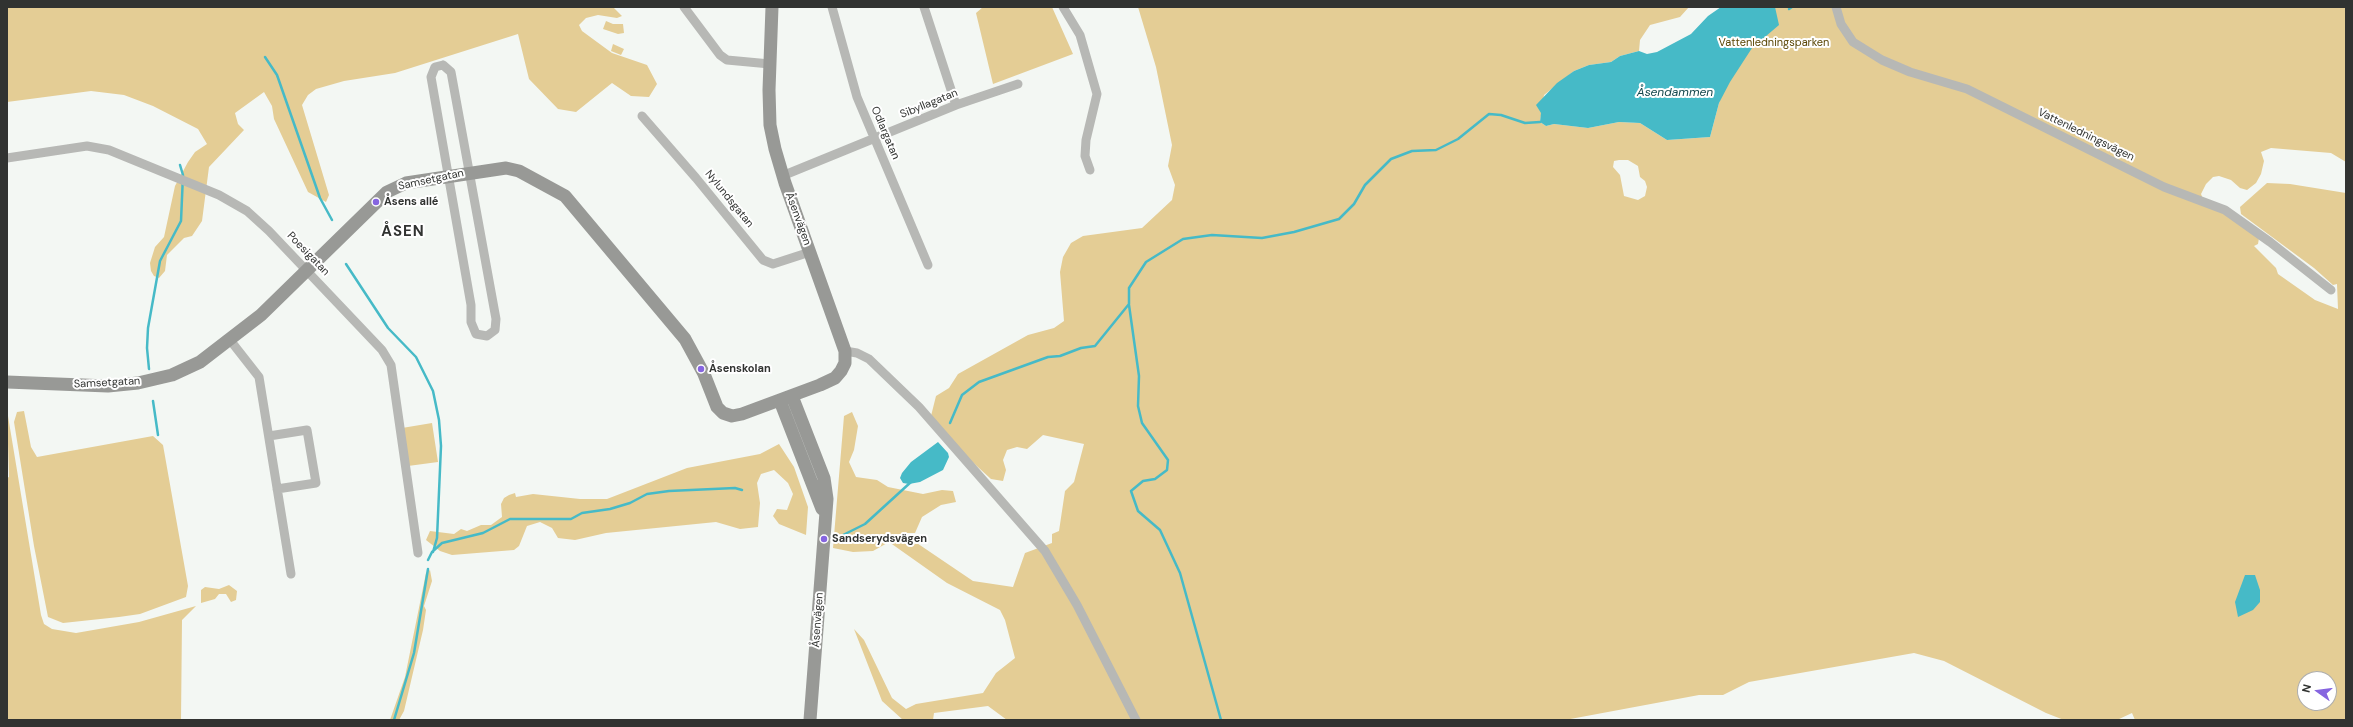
<!DOCTYPE html>
<html>
<head>
<meta charset="utf-8">
<style>
	body { margin:0 }
	#map { position:relative; width:2353px; height:727px; overflow:hidden; background:#f3f7f3; font-family:"DM Sans",sans-serif }
	canvas { display:block }
	.frame { position:absolute; inset:0; border:8px solid #313331; pointer-events:none }
	.north { position:absolute; left:2297px; top:671px; width:40px; height:40px; box-sizing:border-box; background:#fff; border:1px solid #adadad; border-radius:50%; rotate:284deg; font-size:11px; font-weight:700; line-height:16px; text-align:center; color:#313331 }
	.north::after { content:''; display:block; margin:auto; width:14px; height:18px; background:#8665e0; clip-path:polygon(50% 0,100% 100%,50% 72%,0 100%) }
</style>
</head>
<body>
<div id="map">
<canvas width="2353" height="727"></canvas>
<div class="frame"></div>
<div class="north">N</div>
</div>
<script>
const g = document.querySelector('canvas').getContext('2d');
g.lineJoin = 'round';
function fillPath(path, color) { g.fillStyle = color; g.fill(path, 'evenodd'); }
const toPath = rows => new Path2D(rows.map(r => 'M' + r).join(''));
function trace(path, color, width, dash) { g.strokeStyle = color; g.lineWidth = width; g.lineCap = dash ? 'butt' : 'round'; g.setLineDash(dash || []); g.stroke(path); }
function drawText(font, color, halo, rows, align = 'center') {
  g.font = font + ' "DM Sans",sans-serif'; g.lineWidth = 4; g.setLineDash([]); g.textBaseline = 'middle'; g.strokeStyle = halo; g.fillStyle = color; for (const [text, x, y, turn = 0] of rows) {
    g.save(); g.translate(x, y); g.rotate((+turn || 0) * Math.PI / 180); g.textAlign = isNaN(turn) ? turn : align; if (halo) g.strokeText(text, 0, 0); g.fillText(text, 0, 0); g.restore();
  }
}
fillPath(toPath([
	[7,7,613,7,622,16,617,18,598,15,586,18,579,25,582,31,612,53,647,65,657,84,649,97,631,96,612,83,576,112,558,109,529,79,518,34,395,73,344,81,316,89,308,95,302,105,329,195,326,202,308,192,274,119,272,106,264,92,235,113,238,124,244,130,209,167,202,221,192,236,184,238,167,255,165,271,159,278,154,276,151,271,150,263,155,247,164,237,175,186,188,162,195,152,207,144,198,129,153,106,124,95,91,91,7,102],
	[983,7,1052,7,1073,54,993,84,976,13],
	[1138,7,1689,7,1680,17,1650,25,1640,40,1639,51,1620,56,1611,62,1589,65,1574,71,1544,95,1540,122,1546,126,1554,124,1588,128,1619,122,1640,123,1667,140,1710,137,1719,103,1754,7,2346,7,2346,162,2331,153,2271,148,2261,152,2264,161,2261,174,2256,183,2247,190,2240,188,2231,180,2219,176,2213,177,2206,184,2201,194,2206,206,2222,211,2259,238,2258,244,2254,246,2276,268,2278,274,2315,300,2338,309,2337,284,2333,285,2314,268,2241,214,2240,207,2267,183,2290,184,2346,193,2346,720,2135,720,2132,713,2117,720,2064,720,2046,713,1944,661,1914,653,1749,682,1723,695,1699,695,1565,720,1007,720,988,706,934,713,933,720,903,720,882,701,854,629,864,640,892,698,906,709,916,704,983,693,996,673,1015,658,1005,620,1000,610,947,583,889,542,873,551,853,552,833,548,844,416,852,412,858,426,854,450,849,462,856,477,877,480,888,487,923,494,942,490,953,491,956,502,941,505,922,517,915,533,902,533,973,581,1013,587,1025,553,1052,543,1052,534,1059,531,1065,491,1074,482,1084,444,1043,435,1027,449,1017,447,1007,450,1003,460,1006,470,1003,481,991,479,945,437,931,416,936,396,949,388,958,374,1028,335,1054,328,1064,321,1060,272,1063,257,1071,243,1083,236,1142,228,1172,200,1175,185,1168,166,1172,145,1156,67],
	[1619,160,1628,160,1638,166,1640,177,1645,181,1647,187,1645,196,1638,200,1624,196,1620,175,1613,167,1614,161],
	[2305,679,2329,679,2329,703,2305,703],
	[606,21,613,24,623,24,624,33,618,34,603,29],
	[613,44,624,49,621,55,611,51],
	[7,410,41,615,44,624,52,629,76,633,139,622,196,606,182,620,181,720,7,720,7,478,9,477],
	[24,411,31,447,37,457,153,436,163,445,188,586,186,597,140,614,119,617,63,623,48,617,34,546,14,422,17,412],
	[432,423,438,462,408,466,402,428],
	[779,444,794,467,808,507,806,535,779,524,773,516,777,509,787,510,793,494,788,483,774,470,761,474,757,483,760,503,758,527,740,529,716,522,606,533,575,540,558,538,552,528,540,522,527,526,519,546,514,550,452,555,440,551,426,540,430,531,454,534,461,529,467,531,481,525,491,525,502,517,501,504,504,498,509,495,515,493,516,497,533,494,580,499,607,499,687,468,760,454],
	[430,570,432,581,424,606,426,610,423,630,404,711,399,720,390,720,405,677,426,573],
	[229,585,237,591,236,600,231,602,226,594,219,594,215,599,201,603,201,590,205,587,219,589]
]), '#e4cd95');
fillPath(toPath([
	[1721,7,1775,7,1779,25,1752,48,1730,82,1719,103,1710,137,1667,140,1640,123,1619,122,1588,128,1554,124,1546,126,1540,122,1541,113,1536,105,1557,83,1574,71,1589,65,1611,62,1620,56,1639,51,1647,54,1657,52,1691,34,1708,16],
	[938,442,948,453,949,457,943,470,920,482,909,484,903,483,900,478,902,473,911,462],
	[2245,575,2255,575,2260,590,2260,602,2253,610,2238,617,2235,602]
]), '#46bac7');
trace(toPath([
	[1789,9,1792,7],
	[265,57,277,75,320,198,332,220],
	[346,264,388,328,416,357,433,391,439,420,441,446,437,538,433,552],
	[1129,305,1139,376,1138,406,1142,423,1168,460,1167,470,1155,479,1143,481,1131,491,1138,511,1160,530,1180,573,1221,720],
	[149,369,147,348,148,328,160,261,181,221,183,175,180,165],
	[153,401,158,435],
	[950,423,962,395,979,382,1048,357,1060,356,1081,348,1095,346,1129,304,1129,288,1146,262,1183,239,1212,235,1262,238,1294,232,1339,219,1354,204,1365,185,1391,159,1412,151,1436,150,1458,139,1489,114,1501,115,1525,123,1540,122],
	[841,536,865,524,911,482],
	[428,560,432,552,442,543,483,533,510,519,571,519,582,513,610,509,630,503,647,494,669,491,735,488,742,490],
	[394,720,414,653,428,569]
]), '#46bac7', 2.5);
trace(toPath([
	[684,7,720,55,727,60,770,64],
	[832,7,857,97,928,265],
	[924,7,956,105],
	[1063,7,1080,35,1097,94,1086,140,1085,156,1090,170],
	[1836,7,1841,24,1853,42,1882,60,1910,72,1967,89,2164,187,2225,210,2270,242,2331,290],
	[443,65,451,72,496,319,495,330,487,336,476,334,471,322,471,305,431,77,435,67,443,65],
	[642,116,696,178,763,260,773,264,810,252],
	[7,158,87,146,109,150,219,195,247,211,269,231,382,350,391,365,418,553],
	[782,176,956,105,1018,84],
	[230,340,259,377,291,574],
	[845,351,857,353,869,359,919,407,1045,551,1077,605,1136,720],
	[269,436,307,430,316,483,277,489]
]), '#b7b8b5', 9);
trace(toPath([
	[7,382,108,386,138,383,172,375,200,362,261,315,387,192,406,183,506,168,519,171,565,196,685,339,704,374,717,407,723,413,732,416,742,414,820,385,835,378,841,371,845,363,845,351,785,183,775,149,770,125,769,90,772,7],
	[792,396,824,478,827,499,810,720],
	[780,401,822,509]
]), '#989996', 13);
for (const [x, y, r, color] of [
	[376,202,4,"#8665e0"],
	[701,369,4,"#8665e0"],
	[824,539,4,"#8665e0"]
]) { const dot = new Path2D(); dot.arc(x, y, r, 0, 2 * Math.PI); g.fillStyle = color; g.fill(dot); trace(dot, '#fff', 1.5); }
drawText('11px', '#5b4706', '#fff', [
	["Vattenledningsparken",1774,43]
]);
drawText('11px', '#313331', '#fff', [
	["Sibyllagatan",929,104,-22],
	["Odlargatan",885,133,67],
	["Vattenledningsvägen",2086,135,26],
	["Samsetgatan",431,180,-12],
	["Nylundsgatan",729,199,51],
	["Åsenvägen",798,219,70],
	["Poesigatan",308,254,46],
	["Samsetgatan",107,383,-3],
	["Åsenvägen",818,620,-86]
]);
drawText('bold 11px', '#313331', '#fff', [
	["Åsens allé",384,202],
	["Åsenskolan",709,369],
	["Sandserydsvägen",832,539]
], 'left');
drawText('italic 12px', '#15484d', '#fff', [
	["Åsendammen",1675,93]
]);
g.letterSpacing = '1px';
drawText('bold 15px', '#313331', '#fff', [
	["ÅSEN",403,232]
]);
g.letterSpacing = '0px';
</script>
</body>
</html>
